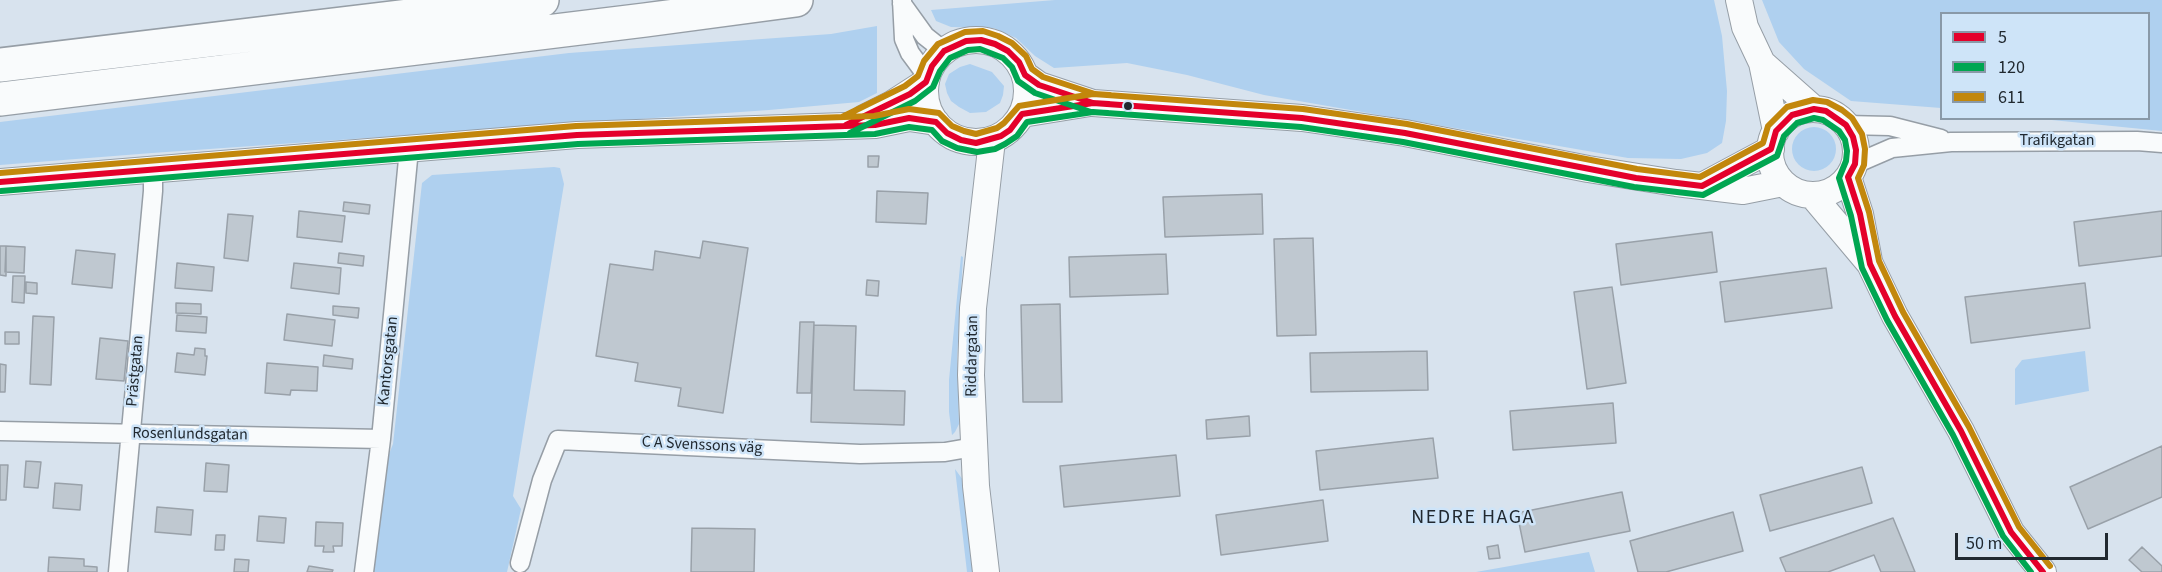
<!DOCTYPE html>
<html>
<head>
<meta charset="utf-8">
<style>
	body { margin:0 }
	#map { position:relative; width:2162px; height:572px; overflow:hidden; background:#d8e3ee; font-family:"Source Sans 3",sans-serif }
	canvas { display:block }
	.legend { position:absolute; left:1940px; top:12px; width:210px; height:108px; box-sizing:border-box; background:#cee4f8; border:2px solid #8999a8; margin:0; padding:8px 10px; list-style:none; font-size:18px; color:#212930 }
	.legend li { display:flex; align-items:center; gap:12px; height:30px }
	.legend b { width:30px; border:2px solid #8999a8 }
	.scale { position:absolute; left:1955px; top:533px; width:153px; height:27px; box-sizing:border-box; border:3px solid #212930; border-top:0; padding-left:8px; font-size:18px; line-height:21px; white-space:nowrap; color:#212930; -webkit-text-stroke:4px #cee4f8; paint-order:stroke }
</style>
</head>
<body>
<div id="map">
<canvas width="2162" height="572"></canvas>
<ul class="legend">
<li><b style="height:8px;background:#e4002b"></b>5</li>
<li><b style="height:8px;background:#00a651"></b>120</li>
<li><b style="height:8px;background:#c2870c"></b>611</li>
</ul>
<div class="scale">50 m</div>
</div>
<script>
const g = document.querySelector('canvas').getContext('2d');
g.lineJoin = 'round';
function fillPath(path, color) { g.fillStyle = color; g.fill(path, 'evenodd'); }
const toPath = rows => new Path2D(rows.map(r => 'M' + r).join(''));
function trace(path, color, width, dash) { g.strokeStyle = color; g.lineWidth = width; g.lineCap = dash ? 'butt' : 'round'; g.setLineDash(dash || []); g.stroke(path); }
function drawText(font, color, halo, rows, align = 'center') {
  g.font = font + ' "Source Sans 3",sans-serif'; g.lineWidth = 5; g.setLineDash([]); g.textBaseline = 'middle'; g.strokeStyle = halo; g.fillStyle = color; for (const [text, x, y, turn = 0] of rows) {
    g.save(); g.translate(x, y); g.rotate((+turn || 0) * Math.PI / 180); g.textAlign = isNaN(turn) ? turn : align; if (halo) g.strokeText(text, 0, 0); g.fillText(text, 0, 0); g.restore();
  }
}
fillPath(toPath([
	[1055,0,1714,0,1722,36,1727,91,1726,121,1722,143,1707,153,1681,159,1628,158,1264,95,1187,75,1127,63,1054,68,1035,56,1016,38,994,28,951,27,936,21,931,10],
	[1762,0,2162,0,2162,131,2042,119,2148,118,2148,14,1942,14,1941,108,1851,101,1804,69,1779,42],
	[877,26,877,93,859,102,769,110,152,153,0,165,0,122,569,53,831,34],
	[970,64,992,72,1004,86,1003,95,1000,103,986,112,970,113,959,107,951,101,947,93,945,84,949,74,960,67],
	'1792 149a22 22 0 1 1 44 0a22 22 0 1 1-44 0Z',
	[554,167,560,168,564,184,513,496,521,509,507,572,371,572,387,459,393,444,422,183,432,175],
	[961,256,963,257,957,358,959,424,955,432,952,435,949,412,949,380],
	[2085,351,2089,391,2015,405,2015,369,2022,360],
	[955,469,963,480,975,572,967,572],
	[1589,552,1595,572,1476,572]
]), '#afd0ef');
const building = toPath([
	[868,156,879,156,878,167,868,167,868,156],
	[877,191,928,193,926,224,876,222,877,191],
	[1262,194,1263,234,1165,237,1163,197,1262,194],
	[344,202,370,205,369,214,343,211,344,202],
	[299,211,345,216,342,242,297,237,299,211],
	[2162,211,2162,256,2079,266,2074,222,2162,211],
	[228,214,253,216,248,261,224,258,228,214],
	[1712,232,1717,272,1621,285,1616,244,1712,232],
	[1313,238,1316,335,1277,336,1274,239,1313,238],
	[703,241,748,248,723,413,678,406,681,388,635,381,638,363,596,356,610,264,653,270,655,251,700,258,703,241],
	[0,246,6,246,6,276,0,275,0,246],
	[6,246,25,247,24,273,5,272,6,246],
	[76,250,115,254,112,288,72,284,76,250],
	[339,253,364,256,363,266,338,263,339,253],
	[1166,254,1168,294,1070,297,1069,257,1166,254],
	[177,263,214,267,212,291,175,288,177,263],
	[294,263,341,268,339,294,291,288,294,263],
	[1826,268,1832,308,1725,322,1720,282,1826,268],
	[13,276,25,276,24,303,12,302,13,276],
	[867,280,879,281,878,296,866,295,867,280],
	[26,282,37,283,37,294,26,293,26,282],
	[2085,283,2090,328,1971,343,1965,297,2085,283],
	[1612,287,1626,383,1587,389,1574,292,1612,287],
	[176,303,201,304,201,314,176,313,176,303],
	[1060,304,1062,402,1023,402,1021,305,1060,304],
	[333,306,359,308,358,318,333,315,333,306],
	[287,314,335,320,332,346,284,340,287,314],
	[177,315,207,317,206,333,176,331,177,315],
	[33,316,54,317,51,385,30,384,33,316],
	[800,322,814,322,811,393,797,393,800,322],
	[814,325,856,326,854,390,905,391,904,425,811,422,814,325],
	[5,332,19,332,19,344,5,344,5,332],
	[100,338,128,341,124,381,96,379,100,338],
	[195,348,205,349,205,356,207,356,205,375,175,372,177,353,194,355,195,348],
	[1427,351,1428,390,1311,392,1310,353,1427,351],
	[324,355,353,359,352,369,323,366,324,355],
	[267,363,318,367,317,391,291,390,290,395,265,393,267,363],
	[0,364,6,365,5,392,0,392,0,364],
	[1613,403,1616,443,1513,450,1510,411,1613,403],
	[1249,416,1250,436,1207,439,1206,420,1249,416],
	[1433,438,1438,478,1320,490,1316,451,1433,438],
	[2162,446,2162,497,2088,529,2070,487,2162,446],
	[1176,455,1180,496,1064,507,1060,466,1176,455],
	[26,461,41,462,38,488,24,487,26,461],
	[206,463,229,465,227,492,204,491,206,463],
	[0,465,8,465,6,500,0,500,0,465],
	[1862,467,1872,503,1770,531,1760,495,1862,467],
	[55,483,82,485,80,510,53,508,55,483],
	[1622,492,1630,531,1525,552,1517,513,1622,492],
	[1323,500,1328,541,1221,555,1216,515,1323,500],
	[157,507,193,510,191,535,155,532,157,507],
	[1733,512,1743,551,1666,572,1638,572,1630,541,1733,512],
	[259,516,286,518,284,543,257,541,259,516],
	[1893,518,1915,572,1881,572,1874,555,1828,572,1786,572,1780,558,1893,518],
	[316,522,343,523,342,546,333,546,334,552,323,552,324,546,315,546,316,522],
	[692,528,755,529,754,572,691,572,692,528],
	[216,535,225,535,224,550,215,550,216,535],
	[1498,545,1500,558,1489,559,1487,547,1498,545],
	[2142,547,2162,566,2162,572,2142,572,2129,560,2142,547],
	[49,557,84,559,84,566,97,567,97,572,48,572,49,557],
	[235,559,249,560,248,572,234,572,235,559],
	[309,566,333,570,332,572,307,572,309,566]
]);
fillPath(building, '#bfc8d0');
trace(building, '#99a1a9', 1.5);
const street = toPath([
	[902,0,904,39,910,53,927,76],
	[902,4,925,36,944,51],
	[1846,125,1890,126,1941,139],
	[1855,164,1892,148,1951,142,2137,141,2162,143],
	[0,431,381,439],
	[520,563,542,480,558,440,860,454,945,452,974,447],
	[118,572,153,191,153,169],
	[364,572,381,439,409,149]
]);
const secondary = toPath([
	[1739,0,1745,27,1762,63,1776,131],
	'925 91a51 51 0 1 1 102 0a51 51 0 1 1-102 0Z',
	[1762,63,1814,109],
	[1025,75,1039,85,1093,103,1302,118,1405,133,1588,169,1676,183,1743,191,1783,183],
	'1770 152a43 43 0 1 1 86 0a43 43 0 1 1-86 0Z',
	[1022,114,1090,103],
	[864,118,892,104,926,82],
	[1848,177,1860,214,1869,261],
	[0,182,577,135,875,125,909,118,936,122],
	[1702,186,1771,149],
	[1812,195,1870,264,1895,316,1961,431,2011,532,2043,572],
	[986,572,976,486,971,375,973,308,992,140]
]);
const highway = toPath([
	[0,65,542,0],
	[0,99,645,20,796,0]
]);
trace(street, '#969ea6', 21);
trace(secondary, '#969ea6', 28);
trace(highway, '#969ea6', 36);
trace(street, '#f9fbfc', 18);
trace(secondary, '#f9fbfc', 26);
trace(highway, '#f9fbfc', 33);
trace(toPath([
	[846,125,910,94,926,82,932,66,944,51,966,41,981,40,995,44,1008,51,1019,62,1025,75,1039,85,1093,103,1109,104],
	[0,182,577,135,875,125,909,118,936,122,947,133,961,140,976,143,1001,136,1010,130,1022,114,1093,103,1302,118,1405,133,1636,178,1702,186,1771,149,1776,131,1792,115,1814,109,1826,111,1846,125,1853,137,1856,150,1855,164,1848,177,1860,214,1870,264,1895,316,1961,431,2011,532,2043,572]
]), '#e4002b', 6);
trace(toPath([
	[850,133,915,101,933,87,940,71,950,58,968,50,980,49,1003,58,1012,67,1018,81,1035,93,1091,112,1108,113],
	[1,191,578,144,875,134,909,127,932,130,942,141,957,148,977,152,995,149,1005,144,1017,136,1027,122,1093,112,1301,127,1403,142,1634,187,1703,195,1777,156,1784,136,1797,123,1814,118,1823,120,1839,131,1845,140,1847,151,1846,161,1839,178,1851,216,1862,268,1887,320,1953,435,2003,536,2031,572]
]), '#00a651', 6);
trace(toPath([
	[842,117,905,86,918,76,924,61,938,44,965,32,983,31,998,36,1012,43,1026,56,1032,69,1043,77,1095,94,1110,95],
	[0,173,576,126,874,116,909,109,939,113,952,126,964,131,976,134,997,128,1004,123,1019,106,1093,94,1303,109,1407,124,1637,169,1700,177,1763,143,1768,126,1787,107,1813,100,1827,102,1842,110,1852,118,1862,134,1865,149,1864,165,1858,178,1869,212,1879,261,1903,312,1969,427,2019,527,2050,566]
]), '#c2870c', 6);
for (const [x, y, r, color] of [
	[1128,106,5,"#212930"]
]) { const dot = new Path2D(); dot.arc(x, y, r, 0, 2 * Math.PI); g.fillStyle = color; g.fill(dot); trace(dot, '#cee4f8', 2); }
drawText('16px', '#212930', '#cee4f8', [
	["Trafikgatan",2057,141],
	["Riddargatan",973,356,-89],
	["Kantorsgatan",389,361,-84],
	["Prästgatan",136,371,-85],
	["Rosenlundsgatan",190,435,1],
	["C A Svenssons väg",702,446,3]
]);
g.letterSpacing = '1.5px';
drawText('20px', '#212930', '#cee4f8', [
	["NEDRE HAGA",1473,519]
]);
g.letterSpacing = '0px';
</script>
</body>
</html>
